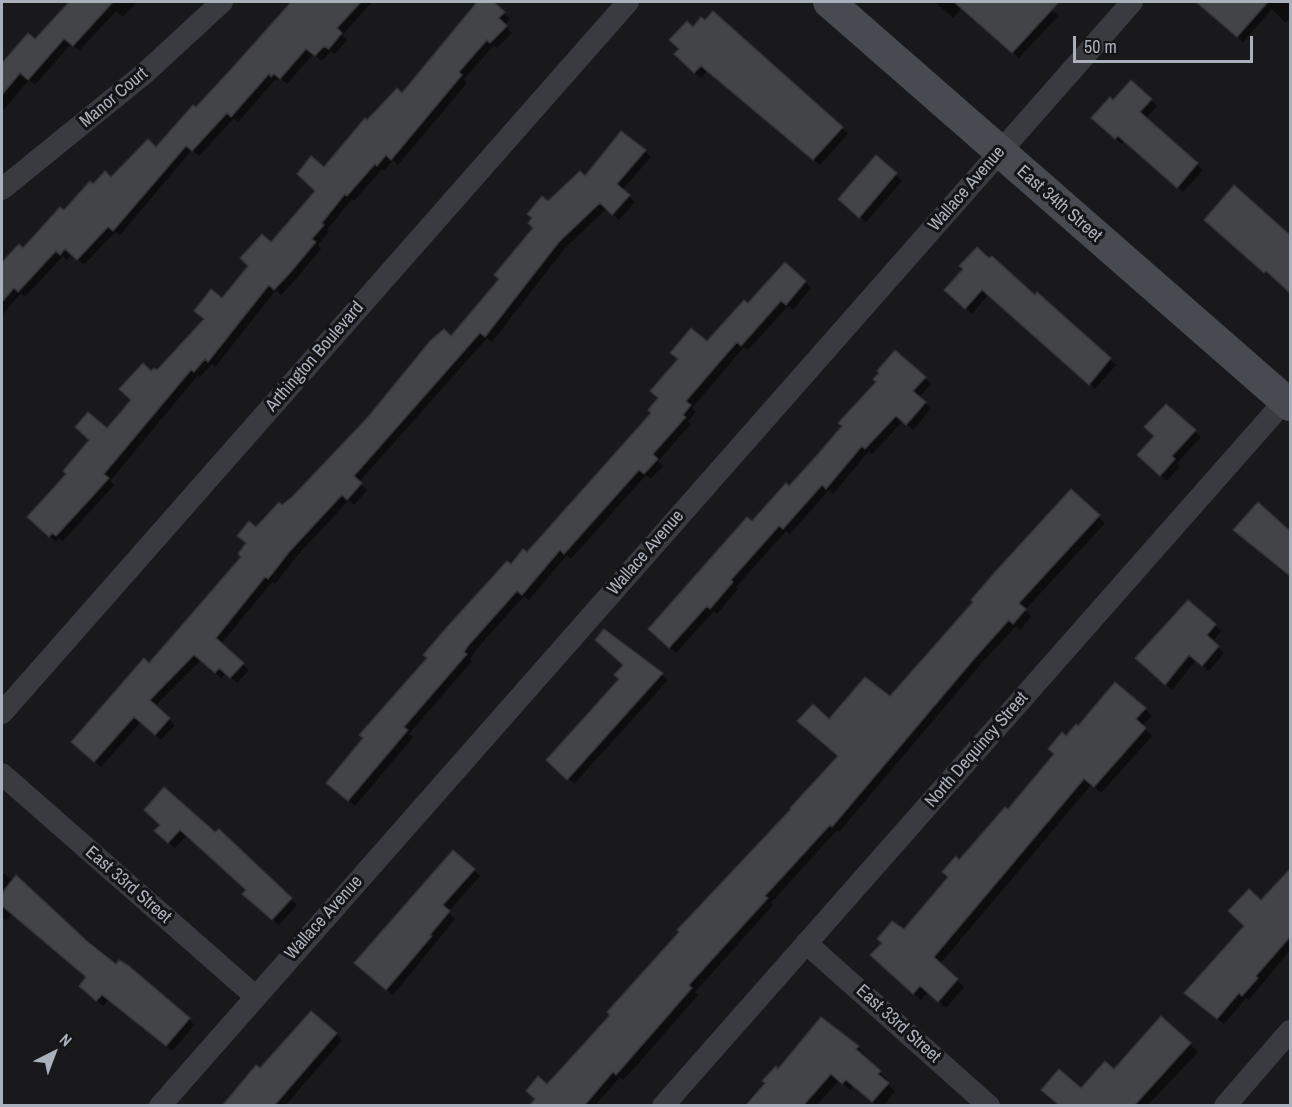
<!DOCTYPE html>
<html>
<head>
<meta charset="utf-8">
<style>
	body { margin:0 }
	#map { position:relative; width:1292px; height:1107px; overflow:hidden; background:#19191b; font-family:"Archivo Narrow",sans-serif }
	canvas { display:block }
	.frame { position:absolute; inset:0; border:3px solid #aab0bc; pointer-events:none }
	.north { position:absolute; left:24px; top:1023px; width:60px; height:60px; -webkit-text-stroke:4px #141416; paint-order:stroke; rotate:42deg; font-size:16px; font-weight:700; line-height:24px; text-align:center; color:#aab0bc }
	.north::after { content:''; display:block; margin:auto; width:21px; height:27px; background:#aab0bc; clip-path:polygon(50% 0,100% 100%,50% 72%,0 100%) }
	.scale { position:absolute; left:1073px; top:36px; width:180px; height:27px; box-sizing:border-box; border:3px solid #aab0bc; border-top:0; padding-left:8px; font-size:18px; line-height:21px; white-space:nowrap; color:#aab0bc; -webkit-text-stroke:4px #141416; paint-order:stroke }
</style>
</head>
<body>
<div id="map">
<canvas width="1292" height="1107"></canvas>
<div class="frame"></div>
<div class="north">N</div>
<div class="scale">50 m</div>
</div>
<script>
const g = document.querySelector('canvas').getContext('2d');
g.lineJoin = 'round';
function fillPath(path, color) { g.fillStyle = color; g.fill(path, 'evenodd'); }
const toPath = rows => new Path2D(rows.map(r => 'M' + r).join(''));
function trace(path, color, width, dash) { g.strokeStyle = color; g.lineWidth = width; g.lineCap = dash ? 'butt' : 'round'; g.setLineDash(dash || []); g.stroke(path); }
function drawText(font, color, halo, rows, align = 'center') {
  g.font = font + ' "Archivo Narrow",sans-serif'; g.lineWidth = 6; g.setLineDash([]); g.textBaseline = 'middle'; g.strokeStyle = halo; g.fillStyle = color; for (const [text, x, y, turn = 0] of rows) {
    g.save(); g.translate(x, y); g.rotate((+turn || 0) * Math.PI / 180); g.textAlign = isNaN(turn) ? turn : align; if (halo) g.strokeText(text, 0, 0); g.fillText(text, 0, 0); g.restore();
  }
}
fillPath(toPath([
	[71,2,80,7,85,2,137,2,123,17,116,11,79,51,71,44,35,85,29,80,2,112,2,65,28,35,35,41],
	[294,2,372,2,342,35,347,40,335,54,331,51,322,61,313,54,287,84,281,79,278,81,276,79,238,122,234,118,199,156,192,150,120,235,115,232,84,265,72,254,67,260,63,256,25,297,21,293,2,315,2,263,19,246,23,250,94,187,111,179,156,149],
	[479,2,491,2,510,19,504,25,512,33,497,48,494,45,464,79,467,83,398,165,393,160,384,171,382,169,354,201,352,199,327,230,329,232,318,245,321,249,296,279,281,295,276,290,215,367,212,364,200,377,198,375,110,481,114,485,63,541,59,538,56,542,35,523,91,440,107,431,152,373,157,373,317,191,324,169,367,122,402,95],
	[935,2,1042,2,1058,16,1019,58,971,16,970,17,961,9,953,18],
	[1211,2,1290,2,1290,18,1286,23,1272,9,1243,42,1205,8],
	[676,54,842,128,848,134,820,165,707,71,701,78],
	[1151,100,1157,106,1146,118,1203,170,1183,192,1125,140,1122,144,1099,124,1114,102],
	[645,151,651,157,622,190,635,202,619,220,607,208,565,248,492,342,487,338,359,482,367,490,354,505,349,500,296,557,275,584,272,582,221,644,249,670,237,683,226,673,221,678,201,660,155,706,175,725,161,740,141,722,101,767,79,748,243,557,256,529,282,507,451,338,500,280,548,203,585,178],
	[876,157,902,181,866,222,846,205],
	[1234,187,1290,237,1290,293,1212,226],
	[785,264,811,288,793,310,788,306,748,350,744,347,692,408,696,412,688,421,691,424,658,461,663,466,651,479,646,475,571,559,567,555,529,600,524,596,474,652,470,659,472,661,409,734,413,737,355,806,334,789,511,567,527,554,653,413,707,343,748,305],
	[964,269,1035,297,1038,294,1116,365,1095,389,988,295,972,314,952,296],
	[925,378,931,384,919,397,931,409,913,430,903,421,872,454,869,451,833,494,829,490,790,534,786,531,736,587,738,589,717,614,714,611,676,653,656,635,752,523,789,488],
	[1166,406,1201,437,1177,463,1180,466,1167,481,1139,455,1156,437],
	[1071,491,1105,523,1025,610,1031,617,1020,630,1016,626,980,665,839,832,837,830,771,903,773,905,695,992,698,995,637,1065,623,1080,620,1077,595,1106,530,1106,839,756,830,721,890,698],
	[1258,504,1290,533,1290,576,1241,536],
	[1188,602,1221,631,1212,642,1224,653,1209,671,1196,660,1172,690,1144,664],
	[604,631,668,680,574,784,549,760,621,679,625,665],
	[1145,709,1152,716,1142,726,1152,736,1101,793,1091,785,940,964,964,987,946,1008,928,992,921,1000,879,962,960,862,1008,811,1078,728],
	[162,825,215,834,219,831,297,905,279,925,250,900,248,890,187,835,175,848,162,837],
	[474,870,480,876,448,912,455,919,393,995,362,969],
	[2,872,195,1025,172,1051,109,999,103,1006,87,992,88,977,12,914,6,921,2,917],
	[1290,872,1290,950,1249,1000,1246,998,1224,1024,1192,999,1261,902],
	[1161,1019,1198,1052,1147,1106,1060,1106,1114,1071],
	[336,1034,342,1040,285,1106,223,1106],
	[858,1047,865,1054,862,1057,887,1079,885,1082,895,1091,883,1106,877,1106,854,1085,850,1090,839,1080,816,1106,743,1106,776,1069,778,1071]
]), '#0007');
const building = toPath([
	[69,2,113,2,73,46,64,39,28,80,20,73,2,95,2,63,28,33,35,39,69,2],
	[291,2,361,2,337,28,342,33,329,49,324,46,315,56,306,49,280,79,274,74,271,77,269,74,231,117,227,113,192,151,186,146,113,231,108,227,77,260,65,249,60,255,56,251,18,292,14,288,2,302,2,262,19,244,23,248,60,207,64,210,90,181,93,184,105,171,111,177,148,139,156,147,193,105,196,107,234,66,291,2],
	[477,2,494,2,505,12,499,18,507,26,490,43,487,40,459,72,462,75,391,160,386,155,377,166,375,164,347,196,345,194,322,223,324,225,312,239,316,242,290,273,274,290,269,285,208,362,205,359,194,372,191,370,104,474,109,478,92,497,56,536,52,533,49,537,27,517,66,474,63,471,89,440,75,427,88,412,107,428,131,400,119,389,143,363,151,371,154,368,157,370,204,319,194,311,211,289,222,298,248,266,240,258,262,234,271,242,315,191,297,174,311,156,324,167,365,118,367,120,397,88,402,93,477,2],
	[954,2,1059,2,1012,53,954,2],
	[1196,2,1268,2,1237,37,1196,2],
	[713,11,843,127,813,160,701,66,694,73,674,54,679,49,669,40,687,21,693,27,701,17,705,20,713,11],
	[1131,80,1152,99,1140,112,1198,163,1177,188,1118,136,1115,139,1091,118,1110,97,1113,100,1131,80],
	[621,131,646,150,617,184,630,195,612,215,600,203,559,242,485,337,480,333,354,476,362,483,347,500,342,495,290,551,268,579,265,577,216,638,244,663,230,678,219,668,215,673,194,655,150,700,170,718,155,735,134,717,94,762,71,742,144,658,149,663,241,557,238,554,246,543,237,536,249,521,256,527,279,502,282,505,293,496,368,417,430,341,444,329,451,336,499,279,494,275,533,228,528,223,532,218,527,214,542,196,548,201,580,171,585,176,621,131],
	[876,155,897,173,859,218,838,199,876,155],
	[1234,185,1290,235,1290,293,1266,271,1264,273,1204,220,1234,185],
	[977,247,989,258,992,256,1035,295,1037,292,1111,358,1089,385,982,290,965,309,944,290,963,269,959,266,977,247],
	[785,262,806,281,786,305,781,301,741,346,737,342,686,401,691,405,683,415,686,417,653,454,658,459,644,474,639,470,564,554,560,550,522,595,517,591,468,646,464,652,467,654,404,727,408,730,348,801,326,783,363,738,359,735,427,658,423,655,447,627,507,561,511,564,523,549,527,552,651,413,648,410,658,398,650,391,678,359,670,353,691,328,707,341,744,300,748,303,785,262],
	[895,350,926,377,913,391,926,402,906,425,896,416,865,449,862,446,826,489,822,485,783,529,779,526,731,580,733,582,710,609,707,606,669,648,648,629,747,517,752,521,786,483,789,486,819,453,842,426,838,423,876,382,873,379,879,373,877,371,895,350],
	[1166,404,1196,430,1172,456,1175,459,1160,476,1137,455,1154,436,1144,427,1166,404],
	[1071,489,1100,515,1019,603,1026,609,1013,624,1009,620,974,659,832,827,830,825,765,896,768,898,689,985,692,988,616,1075,613,1072,584,1106,529,1106,535,1099,526,1091,538,1076,547,1084,561,1069,610,1015,607,1012,679,932,677,930,791,809,790,808,838,756,797,721,813,704,829,719,865,677,890,696,973,602,971,600,995,572,1071,489],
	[1258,502,1290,531,1290,576,1233,530,1258,502],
	[1188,600,1216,624,1207,635,1219,646,1202,666,1189,655,1165,685,1135,658,1188,600],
	[604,629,663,673,567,780,546,760,619,679,614,675,623,665,595,640,604,629],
	[1115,682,1146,708,1136,719,1146,728,1094,787,1084,779,934,957,958,979,938,1002,920,986,913,994,870,955,882,943,877,939,892,921,904,929,948,877,942,872,956,856,959,860,1005,807,1008,809,1054,754,1048,749,1062,732,1066,736,1076,724,1078,726,1115,682],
	[164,787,215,832,219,829,292,898,272,920,242,894,246,890,180,830,168,843,154,831,160,825,144,810,164,787],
	[453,850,475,869,443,905,450,911,430,935,432,936,386,990,354,963,453,850],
	[1290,869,1290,937,1256,976,1258,978,1242,996,1239,993,1217,1019,1184,993,1244,926,1228,911,1249,889,1261,900,1290,869],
	[16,875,87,941,116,964,119,960,129,966,190,1018,166,1046,102,995,96,1001,79,986,86,977,2,906,2,893,16,875],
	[311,1011,337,1033,274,1106,222,1106,256,1065,260,1068,311,1011],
	[1161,1016,1191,1043,1134,1106,1060,1106,1041,1090,1059,1069,1081,1088,1105,1061,1114,1069,1161,1016],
	[821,1017,859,1046,856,1049,881,1071,878,1074,889,1083,872,1102,846,1080,842,1084,831,1074,803,1106,745,1106,765,1083,762,1081,776,1066,778,1069,821,1017]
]);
fillPath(building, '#434448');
trace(building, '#333337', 1.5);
trace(toPath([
	[2,189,145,73,222,2],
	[2,713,628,2],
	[2,774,255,996],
	[806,943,989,1106],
	[160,1106,1132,2],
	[663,1106,1290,395],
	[1225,1106,1290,1031]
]), '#393b41', 22);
trace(toPath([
	[829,2,1290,405]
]), '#474a51', 32);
drawText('18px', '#aab0bc', '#141416', [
	["Manor Court",114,98,-40],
	["Wallace Avenue",967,189,-49],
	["East 34th Street",1059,204,41],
	["Arthington Boulevard",315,357,-49],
	["Wallace Avenue",646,553,-49],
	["North Dequincy Street",977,750,-49],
	["East 33rd Street",128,885,41],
	["Wallace Avenue",324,918,-48],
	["East 33rd Street",898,1024,42]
]);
</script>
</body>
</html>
